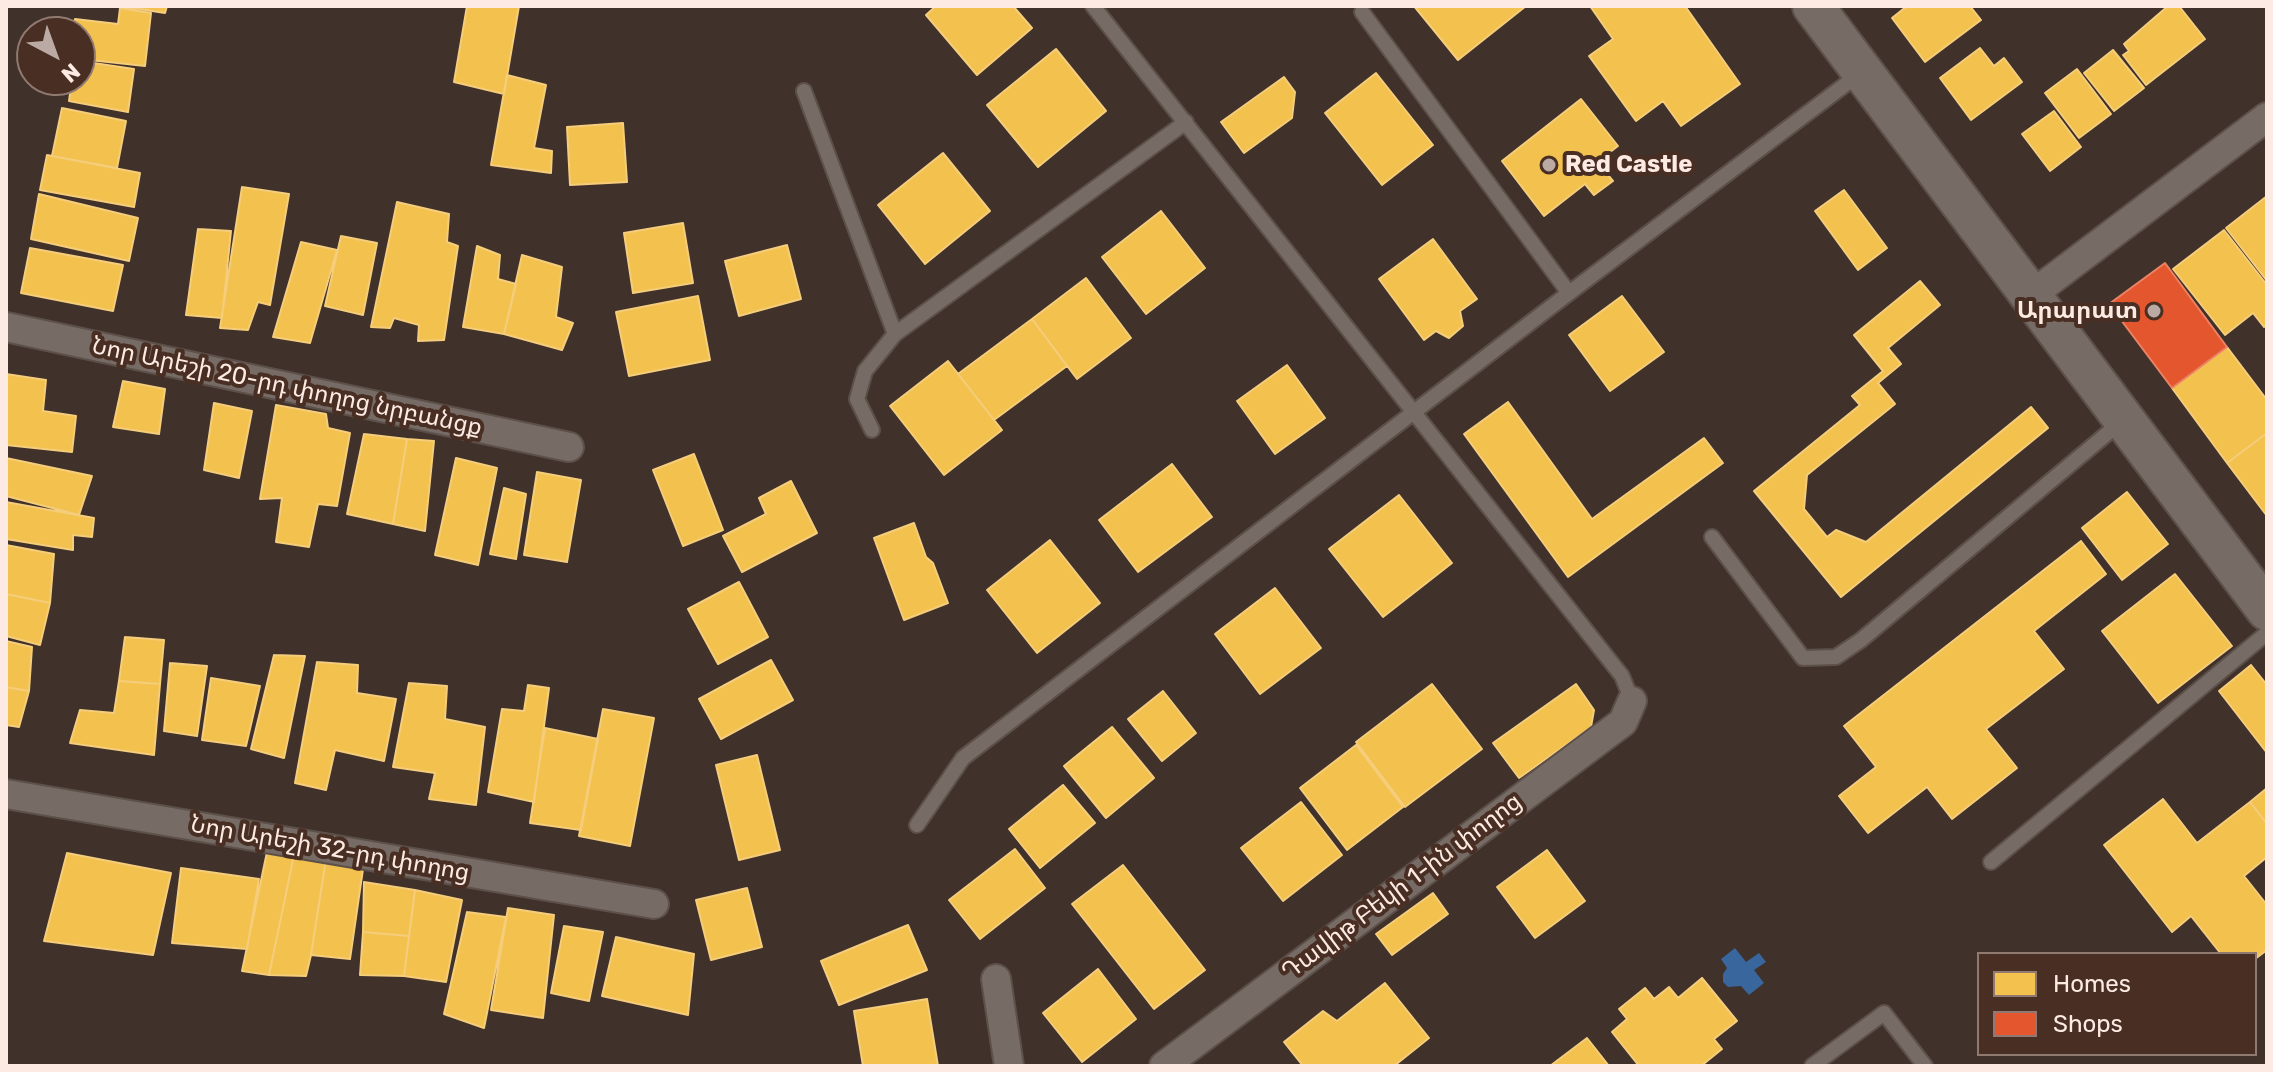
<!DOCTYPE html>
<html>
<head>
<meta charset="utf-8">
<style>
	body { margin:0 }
	#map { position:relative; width:2273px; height:1072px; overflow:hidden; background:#40322b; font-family:Rubik,sans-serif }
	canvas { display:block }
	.frame { position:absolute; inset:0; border:8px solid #fceae3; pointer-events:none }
	.legend { position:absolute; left:1977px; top:952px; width:280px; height:104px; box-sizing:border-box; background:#482e23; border:2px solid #907970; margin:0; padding:10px 14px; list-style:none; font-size:24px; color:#fceae3 }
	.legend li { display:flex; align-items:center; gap:16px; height:40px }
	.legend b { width:40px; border:2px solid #907970 }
	.north { position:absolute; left:16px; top:16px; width:80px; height:80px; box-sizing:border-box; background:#482e23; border:2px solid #907970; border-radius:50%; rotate:139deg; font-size:22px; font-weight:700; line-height:32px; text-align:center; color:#fceae3 }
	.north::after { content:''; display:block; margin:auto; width:28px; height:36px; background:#baaaa3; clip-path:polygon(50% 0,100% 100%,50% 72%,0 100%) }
</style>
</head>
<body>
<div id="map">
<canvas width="2273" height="1072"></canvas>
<div class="frame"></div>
<ul class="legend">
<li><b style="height:22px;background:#f2c14e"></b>Homes</li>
<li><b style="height:22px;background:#e4572e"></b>Shops</li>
</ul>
<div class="north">N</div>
</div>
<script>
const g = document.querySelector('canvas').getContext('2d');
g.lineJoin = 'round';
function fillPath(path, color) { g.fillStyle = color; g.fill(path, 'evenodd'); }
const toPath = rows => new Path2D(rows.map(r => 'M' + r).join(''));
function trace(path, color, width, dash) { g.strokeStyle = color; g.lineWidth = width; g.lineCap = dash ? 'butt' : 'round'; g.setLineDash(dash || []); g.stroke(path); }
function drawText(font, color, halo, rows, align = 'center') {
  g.font = font + ' Rubik,"Noto Sans Armenian",sans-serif'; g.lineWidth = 8; g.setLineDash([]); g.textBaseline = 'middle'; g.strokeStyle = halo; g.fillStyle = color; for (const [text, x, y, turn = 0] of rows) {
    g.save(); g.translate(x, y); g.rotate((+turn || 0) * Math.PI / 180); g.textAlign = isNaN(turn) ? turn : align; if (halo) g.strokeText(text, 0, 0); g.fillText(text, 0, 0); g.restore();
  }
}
fillPath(toPath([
	[1735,948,1746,962,1759,953,1766,962,1754,970,1764,983,1749,995,1741,986,1728,987,1723,982,1723,974,1727,968,1721,959]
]), '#39669d');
const homes = toPath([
	[120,6,167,6,165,13,120,6],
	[467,6,519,6,504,94,454,82,467,6],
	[936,6,1013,6,1032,28,977,75,926,15,936,6],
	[1414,6,1526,6,1458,60,1414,6],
	[1590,6,1685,6,1740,84,1681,126,1663,101,1636,121,1589,56,1613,39,1590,6],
	[1907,6,1970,6,1981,20,1925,62,1892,18,1907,6],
	[2168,6,2179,6,2205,39,2146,85,2123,55,2129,51,2124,44,2168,6],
	[120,8,151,13,145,66,80,59,80,32,72,32,75,19,118,24,120,8],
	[1980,48,1994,66,2004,58,2022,82,1971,120,1940,78,1980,48],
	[1056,49,1106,111,1038,167,987,105,1056,49],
	[2113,50,2144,88,2114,111,2084,73,2113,50],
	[80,61,134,69,128,112,69,101,72,80,80,80,80,61],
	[2077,69,2111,114,2079,138,2045,93,2077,69],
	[1376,73,1433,145,1382,185,1325,113,1376,73],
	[507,75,546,85,534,148,552,151,551,173,491,165,507,75],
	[1284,77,1295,92,1292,118,1244,153,1221,122,1284,77],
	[1581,99,1618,146,1597,162,1613,181,1594,195,1585,184,1544,216,1502,161,1581,99],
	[62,108,126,121,117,168,52,156,62,108],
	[2054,111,2081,147,2050,171,2022,134,2054,111],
	[623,123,627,182,570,185,567,127,623,123],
	[943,153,990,211,925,264,878,205,943,153],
	[47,155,140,173,134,207,40,190,47,155],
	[242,187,289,194,270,305,258,302,248,330,220,328,242,187],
	[1844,190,1887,248,1858,270,1815,211,1844,190],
	[39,194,138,218,129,261,31,239,39,194],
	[2267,196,2267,281,2226,228,2267,196],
	[397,202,449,214,447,242,458,246,444,340,418,341,419,325,394,318,390,328,371,327,397,202],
	[1161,211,1205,268,1146,314,1102,257,1161,211],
	[683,223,693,283,633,293,624,233,683,223],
	[198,229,231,231,222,318,186,315,198,229],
	[2224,230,2267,285,2267,324,2264,327,2253,313,2225,335,2173,269,2224,230],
	[341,236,377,243,363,315,325,306,341,236],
	[1433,239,1477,299,1460,311,1463,326,1449,338,1436,331,1424,340,1379,279,1433,239],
	[301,242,337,250,310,343,273,337,301,242],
	[787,245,801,299,739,316,725,261,787,245],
	[477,246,500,255,498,279,516,284,504,334,463,327,477,246],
	[30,248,123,265,113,311,21,293,30,248],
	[522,255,562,267,556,317,573,323,562,350,504,334,522,255],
	[1086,278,1131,338,1077,379,1032,319,1086,278],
	[1920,281,1940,305,1888,348,1901,364,1878,383,1895,404,1807,475,1804,509,1827,537,1836,530,1866,542,2031,407,2048,428,1841,597,1754,491,1860,405,1852,396,1883,371,1854,335,1920,281],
	[698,296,710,360,629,376,616,312,698,296],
	[1622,296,1664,352,1610,391,1569,335,1622,296],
	[1032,319,1067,366,994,420,958,374,1032,319],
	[2227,347,2267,400,2267,433,2227,463,2172,388,2227,347],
	[948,361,1002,430,944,475,890,406,948,361],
	[1287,365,1325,418,1275,454,1237,401,1287,365],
	[6,374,46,380,43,411,76,416,72,452,6,445,6,374],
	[123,381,165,389,159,434,113,427,123,381],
	[1508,402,1592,519,1704,438,1723,463,1568,577,1464,434,1508,402],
	[214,403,252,411,239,478,204,470,214,403],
	[276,405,326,414,328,428,350,433,337,506,318,504,309,547,276,542,282,498,260,499,276,405],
	[2267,433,2267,516,2227,463,2267,433],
	[364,434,407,439,393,524,347,514,364,434],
	[407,439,434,441,425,531,393,524,407,439],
	[694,454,723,530,683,546,653,470,694,454],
	[6,458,92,476,79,515,6,496,6,458],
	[456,458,497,468,478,565,435,555,456,458],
	[1172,464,1212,517,1138,572,1099,520,1172,464],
	[537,472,581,480,567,562,524,555,537,472],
	[791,481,817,533,742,572,723,536,766,514,759,498,791,481],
	[504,488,526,494,516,559,490,554,504,488],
	[2127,492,2168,544,2122,580,2082,528,2127,492],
	[1399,495,1452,563,1383,617,1329,549,1399,495],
	[6,502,94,518,92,537,73,535,73,550,6,539,6,502],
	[914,523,926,557,933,563,948,603,904,620,874,538,914,523],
	[1050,540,1100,603,1037,653,987,590,1050,540],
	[2081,541,2106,574,2034,631,2064,669,1986,729,2017,768,1952,819,1927,787,1868,833,1839,796,1876,767,1844,726,2081,541],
	[6,545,54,554,50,603,6,594,6,545],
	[2175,574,2232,646,2158,703,2102,631,2175,574],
	[739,582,768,637,718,664,688,609,739,582],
	[1275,588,1321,648,1260,694,1215,634,1275,588],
	[6,594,50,603,40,645,6,636,6,594],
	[125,637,164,640,160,684,119,681,125,637],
	[6,641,32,647,29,691,6,687,6,641],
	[274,655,305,656,284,758,251,749,274,655],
	[771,660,793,700,721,739,699,699,771,660],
	[317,662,358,665,357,693,396,699,384,761,335,750,326,790,295,783,317,662],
	[170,663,207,666,197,736,164,731,170,663],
	[2251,665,2267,685,2267,753,2219,691,2251,665],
	[211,678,260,686,246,746,202,740,211,678],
	[119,681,160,684,154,755,70,743,80,710,114,713,119,681],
	[409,683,447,686,445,719,485,727,476,805,429,799,435,773,393,767,409,683],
	[1432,684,1482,749,1405,807,1356,742,1432,684],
	[1576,684,1594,710,1591,727,1519,778,1493,743,1576,684],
	[528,685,549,688,534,802,488,792,502,709,524,711,528,685],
	[6,687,29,691,19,727,6,725,6,687],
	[1163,691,1196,733,1162,761,1128,719,1163,691],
	[603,709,654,718,630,846,579,836,603,709],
	[1112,727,1154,778,1106,818,1064,766,1112,727],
	[545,728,598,739,581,830,530,823,545,728],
	[1356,745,1403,807,1347,850,1300,788,1356,745],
	[757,755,780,850,739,860,716,765,757,755],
	[1063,785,1095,823,1040,868,1009,829,1063,785],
	[2267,788,2267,824,2250,802,2267,788],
	[2163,799,2197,843,2250,802,2267,824,2267,857,2244,876,2267,905,2267,950,2255,959,2255,954,2221,954,2191,916,2172,932,2104,845,2163,799],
	[1301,802,1342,855,1283,901,1241,848,1301,802],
	[1015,849,1045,888,980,939,949,900,1015,849],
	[1547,850,1585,901,1535,938,1497,887,1547,850],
	[267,852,294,855,269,975,242,971,267,852],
	[67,853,171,873,153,955,44,941,67,853],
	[294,855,326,859,311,955,306,976,269,975,294,855],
	[326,859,363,869,350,959,311,955,326,859],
	[1123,865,1205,970,1154,1009,1072,904,1123,865],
	[181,868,259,879,247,949,172,943,181,868],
	[364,882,415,890,409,936,363,932,364,882],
	[747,888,762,947,711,960,696,900,747,888],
	[415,890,462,900,446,982,404,976,415,890],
	[1433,893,1448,914,1392,955,1376,934,1433,893],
	[508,908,554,915,543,1018,491,1010,508,908],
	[467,912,506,917,484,1028,444,1014,467,912],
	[908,925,927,970,839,1005,821,961,908,925],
	[564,926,603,932,589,1001,551,993,564,926],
	[363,932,409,936,404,976,360,975,363,932],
	[616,937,694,954,688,1015,602,996,616,937],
	[1098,969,1136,1019,1082,1062,1043,1013,1098,969],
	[1702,978,1737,1021,1714,1039,1722,1049,1701,1066,1639,1066,1612,1032,1627,1019,1619,1009,1645,988,1654,999,1669,987,1678,998,1702,978],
	[1385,983,1429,1038,1394,1066,1303,1066,1284,1042,1323,1011,1337,1021,1385,983],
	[927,999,938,1066,863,1066,854,1011,927,999],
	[1587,1038,1609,1066,1550,1066,1587,1038]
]);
fillPath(homes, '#f2c14e');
trace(homes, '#f5cd7b', 2);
const shops = toPath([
	[2165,263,2227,347,2172,388,2109,304,2165,263]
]);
fillPath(shops, '#e4572e');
trace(shops, '#eb8364', 2);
const lane = toPath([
	[1093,6,1622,676,1632,701],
	[1362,12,1569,293],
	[804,91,895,334],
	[872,430,857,399,865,371,895,334,1186,122],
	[1712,537,1803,658,1836,657,1861,640,2121,422],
	[917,825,963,758,1569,293,1862,72],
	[1991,862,2267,633],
	[1812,1066,1884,1013,1925,1066]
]);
const street = toPath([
	[2030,296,2267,117],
	[6,327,569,447],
	[6,794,654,904],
	[996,979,1009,1066],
	[1164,1066,1623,722,1632,701]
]);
const secondary = toPath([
	[1813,6,2267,610]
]);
trace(lane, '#5d504a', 18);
trace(street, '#5d504a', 32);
trace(secondary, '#5d504a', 44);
trace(lane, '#776b66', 14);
trace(street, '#776b66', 28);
trace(secondary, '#776b66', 40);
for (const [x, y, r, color] of [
	[1549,165,8,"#baaaa3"],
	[2154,311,8,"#baaaa3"]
]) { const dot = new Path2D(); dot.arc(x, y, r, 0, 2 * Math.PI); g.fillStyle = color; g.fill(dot); trace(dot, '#482e23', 3); }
drawText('bold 24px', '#fceae3', '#482e23', [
	["Red Castle",1565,165],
	["Արարատ",2138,311,"right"]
], 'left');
drawText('24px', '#fceae3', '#482e23', [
	["Նոր Արեշի 20-րդ փողոց նրբանցք",287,387,12],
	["Նոր Արեշի 32-րդ փողոց",330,849,10],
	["Դավիթ Բեկի 1-ին փողոց",1402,887,-37]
]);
</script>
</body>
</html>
